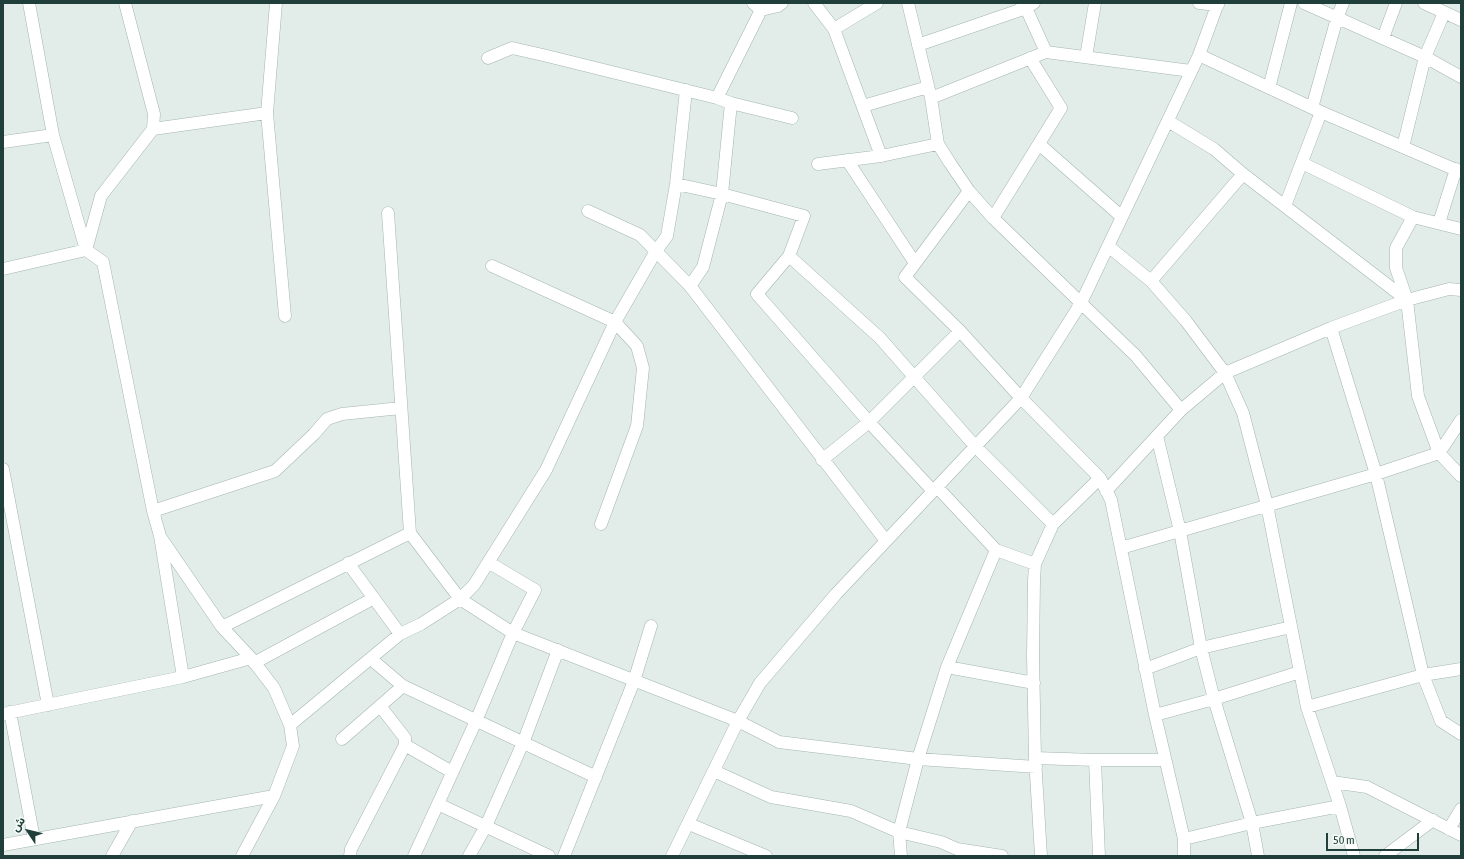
<!DOCTYPE html>
<html>
<head>
<meta charset="utf-8">
<style>
	body { margin:0 }
	#map { position:relative; width:1464px; height:859px; overflow:hidden; background:#e2ede9; font-family:"Asap Condensed","Noto Sans Arabic",sans-serif }
	canvas { display:block }
	.frame { position:absolute; inset:0; border:4px solid #213f3a; pointer-events:none }
	.north { position:absolute; left:8px; top:811px; width:40px; height:40px; -webkit-text-stroke:3px #f3f9f7; paint-order:stroke; rotate:305deg; font-size:11px; font-weight:700; line-height:16px; text-align:center; color:#213f3a }
	.north::after { content:''; display:block; margin:auto; width:14px; height:18px; background:#213f3a; clip-path:polygon(50% 0,100% 100%,50% 72%,0 100%) }
	.scale { position:absolute; left:1326px; top:833px; width:93px; height:18px; box-sizing:border-box; border:2px solid #213f3a; border-top:0; padding-left:5px; font-size:12px; line-height:14px; white-space:nowrap; color:#213f3a; -webkit-text-stroke:3px #f3f9f7; paint-order:stroke }
</style>
</head>
<body>
<div id="map">
<canvas width="1464" height="859"></canvas>
<div class="frame"></div>
<div class="north">ش</div>
<div class="scale">50 m</div>
</div>
<script>
const g = document.querySelector('canvas').getContext('2d');
g.lineJoin = 'round';
const toPath = rows => new Path2D(rows.map(r => 'M' + r).join(''));
function trace(path, color, width, dash) { g.strokeStyle = color; g.lineWidth = width; g.lineCap = dash ? 'butt' : 'round'; g.setLineDash(dash || []); g.stroke(path); }
const minor = toPath([
	[29,3,53,135,86,250,103,262,153,511,160,536,183,677],
	[276,3,267,113,285,316],
	[814,3,834,29,881,156],
	[908,3,931,98,938,144,950,163,969,191,993,218,1081,303,1136,356,1181,410],
	[1022,3,1026,8,1046,52],
	[1199,3,1218,5],
	[1304,3,1425,57,1461,77],
	[1424,3,1461,20],
	[761,10,778,6,782,3],
	[834,29,877,3],
	[1383,38,1396,3],
	[918,45,1026,8,1034,3],
	[1199,55,1321,112,1461,172],
	[1086,57,1095,3],
	[488,58,512,48,543,55,717,98,731,103,792,118],
	[1269,88,1291,3],
	[717,98,761,10,753,3],
	[931,98,1046,52,1191,71],
	[863,106,928,87],
	[1312,108,1337,18,1343,3],
	[1168,121,1214,149,1243,174,1407,300],
	[153,129,267,113],
	[3,142,53,135],
	[1039,144,1122,217],
	[1403,147,1425,57,1444,13],
	[847,160,915,263],
	[1302,163,1413,217,1461,229],
	[818,164,881,156,938,144],
	[676,184,722,194,804,216,789,256,757,294,869,422,933,491],
	[969,191,905,277,960,331,1021,398,1100,478,1111,500,1155,715,1184,839,1184,856],
	[1285,206,1321,112],
	[588,211,640,235,690,286,886,541],
	[388,213,410,533,460,599,513,633,738,721,779,742,918,759,1036,767],
	[1413,217,1396,248,1396,268,1407,300,1418,396,1439,453,1461,476],
	[993,218,1061,108,1030,58],
	[1439,223,1456,169],
	[1108,246,1151,281,1186,321,1225,373,1243,413,1267,505,1307,707,1340,806,1354,856],
	[789,256,880,338,975,446,1053,524],
	[492,266,615,322,637,346,643,368,637,426,601,524],
	[3,269,86,250,101,196,153,129,154,114,125,3],
	[1151,281,1243,174],
	[690,286,703,267,722,194,731,103],
	[1331,328,1376,474,1423,675,1441,721,1461,734],
	[1157,436,1180,531,1201,648,1214,699,1252,823,1258,856],
	[822,460,869,422,960,331],
	[3,469,48,705],
	[937,487,996,550,1035,564],
	[1106,491,1181,410,1225,373,1331,328,1407,300,1449,289,1461,290],
	[153,511,275,471,314,434,327,419,342,414,401,408],
	[161,538,222,627,251,658,274,688,290,725,293,746,274,796,242,856],
	[1121,548,1376,474,1439,453,1461,420],
	[348,563,400,634],
	[222,627,410,533],
	[371,659,403,686,596,777],
	[254,663,374,598],
	[947,667,1034,683],
	[1145,669,1201,648,1291,627],
	[1307,707,1423,675,1461,669],
	[10,712,34,839],
	[3,714,183,677,251,658],
	[1155,715,1214,699,1300,672],
	[290,725,400,634,421,624,460,599,474,585,546,470,615,322,656,251,667,236,676,184,686,90],
	[342,739,403,686],
	[405,745,452,772],
	[1035,758,1095,760,1165,760],
	[1095,760,1099,856],
	[714,771,771,797,851,811,899,832,941,842,957,849,1002,856],
	[1332,782,1367,787,1461,835],
	[438,804,549,856],
	[689,824,766,856],
	[1449,829,1461,809],
	[1184,839,1252,823,1340,806],
	[3,845,274,796],
	[112,856,132,821],
	[350,856,351,849,405,745,405,738,380,706],
	[414,856,476,721,513,633,535,590,488,562],
	[469,856,486,826,523,743,558,650],
	[564,856,634,681,651,626],
	[672,856,738,721,760,683,836,594,1021,398,1081,303,1199,55,1218,3],
	[901,856,899,832,918,759,947,667,996,550],
	[1041,856,1035,758,1033,656,1034,581,1035,564,1053,524,1100,478],
	[1385,856,1433,820]
]);
trace(minor, '#a4b5b1', 13);
trace(minor, '#fff', 12);
</script>
</body>
</html>
